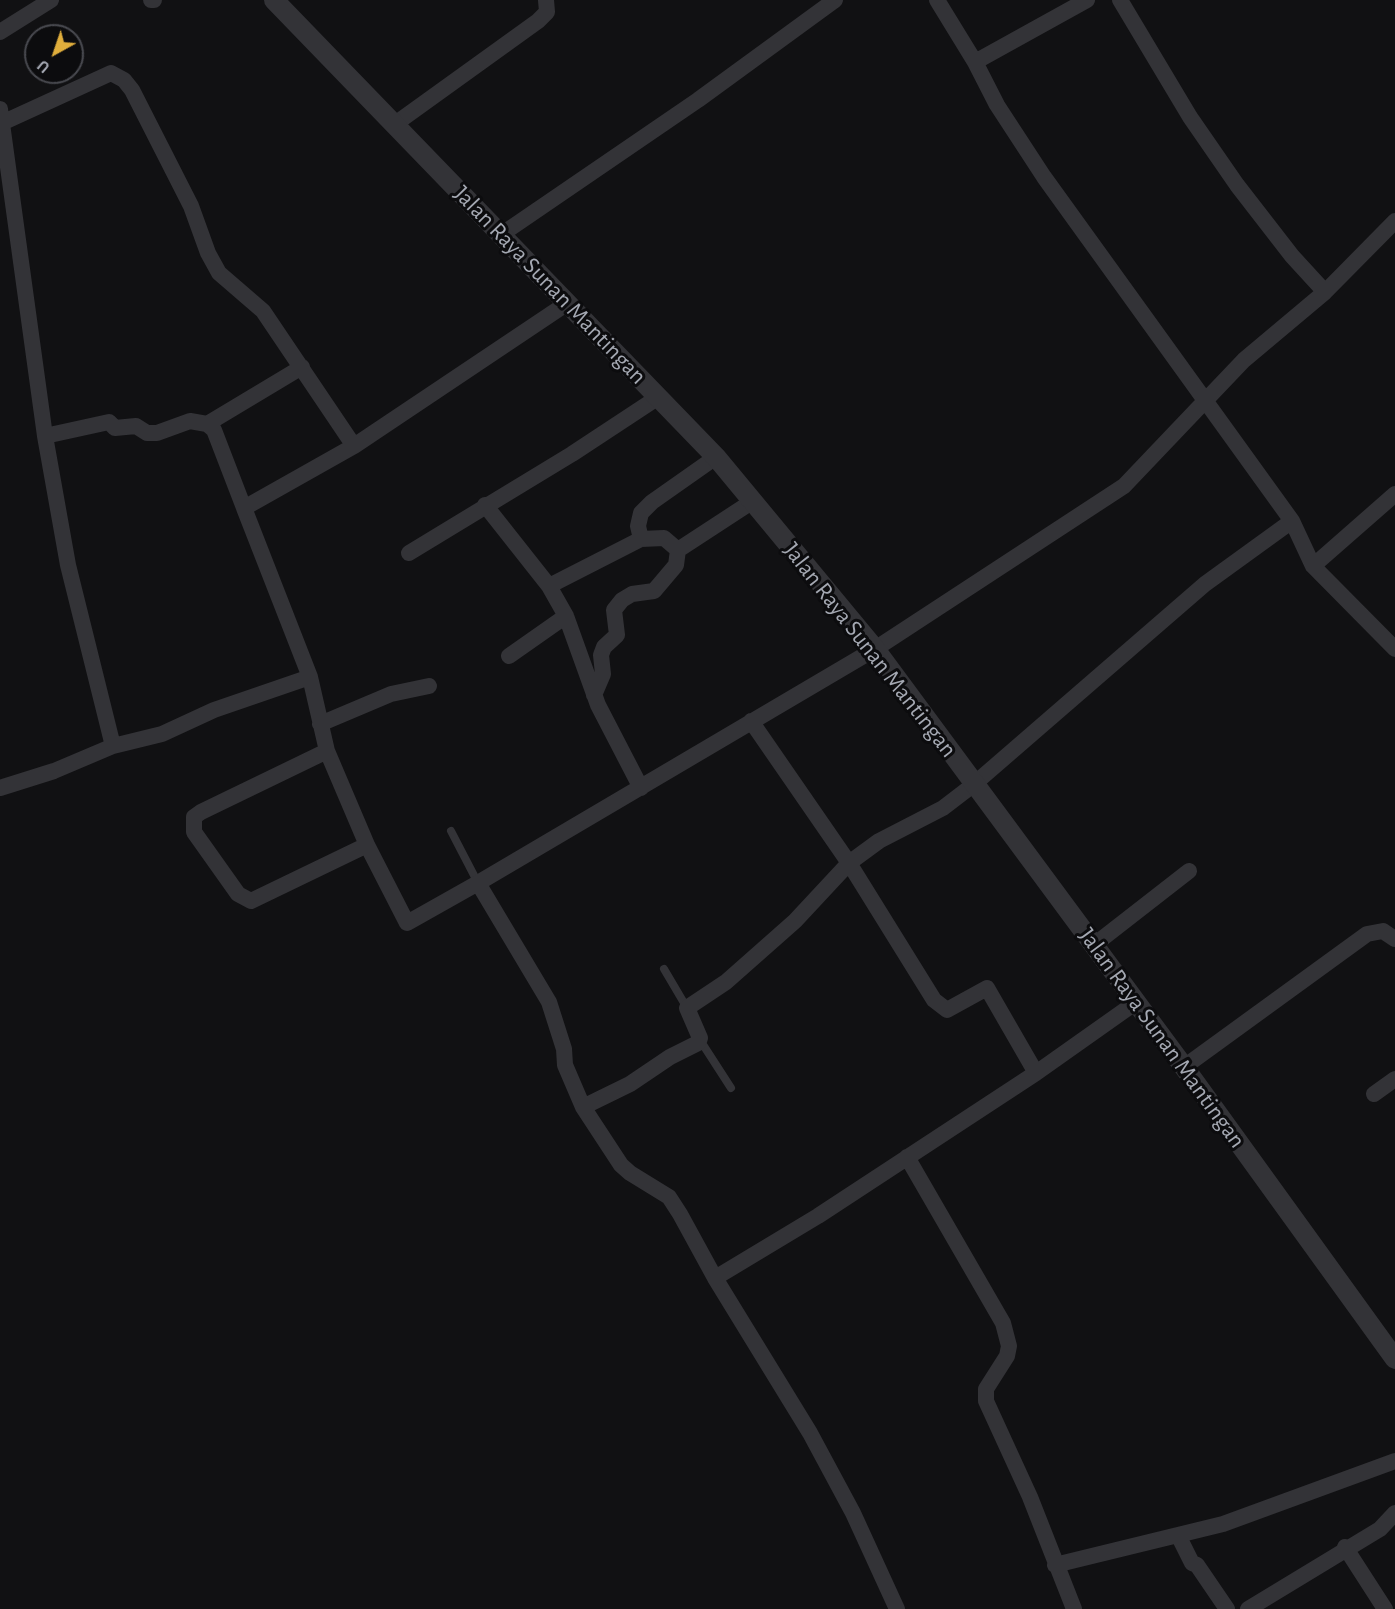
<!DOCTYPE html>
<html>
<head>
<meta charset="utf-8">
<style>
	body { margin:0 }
	#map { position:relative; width:1395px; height:1609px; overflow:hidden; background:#111113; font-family:"Alegreya Sans",sans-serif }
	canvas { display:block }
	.north { position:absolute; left:24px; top:24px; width:60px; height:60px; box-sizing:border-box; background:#0c0c0e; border:2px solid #494a50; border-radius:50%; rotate:220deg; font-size:16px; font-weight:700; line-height:24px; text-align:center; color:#a4a8b2 }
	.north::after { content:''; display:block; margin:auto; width:21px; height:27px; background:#e0ae3c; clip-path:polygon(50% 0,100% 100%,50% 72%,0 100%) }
</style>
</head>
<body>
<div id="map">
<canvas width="1395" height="1609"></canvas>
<div class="north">U</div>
</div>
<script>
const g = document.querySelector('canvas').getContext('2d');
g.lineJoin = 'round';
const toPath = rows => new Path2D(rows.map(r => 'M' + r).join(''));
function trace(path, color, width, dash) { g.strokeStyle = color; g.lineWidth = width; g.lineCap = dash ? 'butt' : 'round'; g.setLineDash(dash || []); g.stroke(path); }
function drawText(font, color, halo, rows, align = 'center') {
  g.font = font + ' "Alegreya Sans",sans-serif'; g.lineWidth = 6; g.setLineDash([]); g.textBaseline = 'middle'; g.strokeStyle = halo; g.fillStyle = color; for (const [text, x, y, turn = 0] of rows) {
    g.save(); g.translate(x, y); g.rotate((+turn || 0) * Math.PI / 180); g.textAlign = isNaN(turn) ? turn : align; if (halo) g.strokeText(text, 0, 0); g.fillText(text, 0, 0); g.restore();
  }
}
trace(toPath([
	[451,831,478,883],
	[664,969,687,1008],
	[700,1040,731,1088]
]), '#333337', 8);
trace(toPath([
	[151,0,154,0],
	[937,0,975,62,997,105,1044,177,1292,521,1313,566,1395,649],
	[1120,0,1190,117,1237,185,1292,256,1325,292],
	[0,32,51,0],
	[975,62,1087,0],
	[0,109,45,436,68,565,113,746,54,771,0,788],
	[4,122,111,73,124,80,132,90,191,206,208,253,219,273,263,311,354,446,566,304],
	[395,124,538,21,547,12,546,0],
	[502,234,698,100,835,0],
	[207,424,214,430,244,508],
	[45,436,109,422,115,428,136,426,147,433,157,433,190,421,207,424,302,367],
	[354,446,244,508,310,677,327,751,367,845,407,923,478,883],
	[485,505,549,586,566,616,598,705,641,788],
	[641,539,638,526,641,513,652,502,716,457],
	[409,553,572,454,657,398],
	[1313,566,1395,494],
	[549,586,641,539,664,538,678,550,753,501],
	[509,656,566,616],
	[594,695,603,674,601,655,604,647,617,635,614,610,622,600,632,594,654,591,676,565,678,550],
	[320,724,391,694,429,686],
	[113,746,162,734,214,710,310,677],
	[327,751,201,812,194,817,194,832,238,894,251,901,367,845],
	[1094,945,1189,871],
	[1184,1067,1367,934,1383,931,1395,939],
	[1036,1073,987,988,947,1010,934,1000,849,863,879,841,943,808,973,785,1205,584,1292,521],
	[1374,1094,1395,1079],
	[583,1107,630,1084,670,1057,698,1043,700,1038,687,1008,726,982,795,921,849,863,751,721],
	[907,1157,1003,1323,1009,1346,1007,1356,986,1389,986,1401,1030,1497,1074,1609],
	[715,1278,818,1216,1036,1073,1135,1003],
	[1178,1535,1192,1563,1197,1565,1227,1609],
	[1345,1547,1385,1609],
	[1055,1565,1223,1524,1395,1461],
	[897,1609,853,1513,810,1433,715,1278,680,1214,669,1197,630,1173,621,1165,583,1107,565,1065,564,1049,549,1002,478,883,875,649,1124,486,1244,360,1325,292,1395,221],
	[1248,1609,1380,1529,1395,1513]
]), '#333337', 16);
trace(toPath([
	[274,0,716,457,875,649,1184,1067,1395,1359]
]), '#333337', 20);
drawText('24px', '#a4a8b2', '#0c0c0e', [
	["Jalan Raya Sunan Mantingan",550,285,46],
	["Jalan Raya Sunan Mantingan",870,650,52],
	["Jalan Raya Sunan Mantingan",1162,1038,54]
]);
</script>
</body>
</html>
